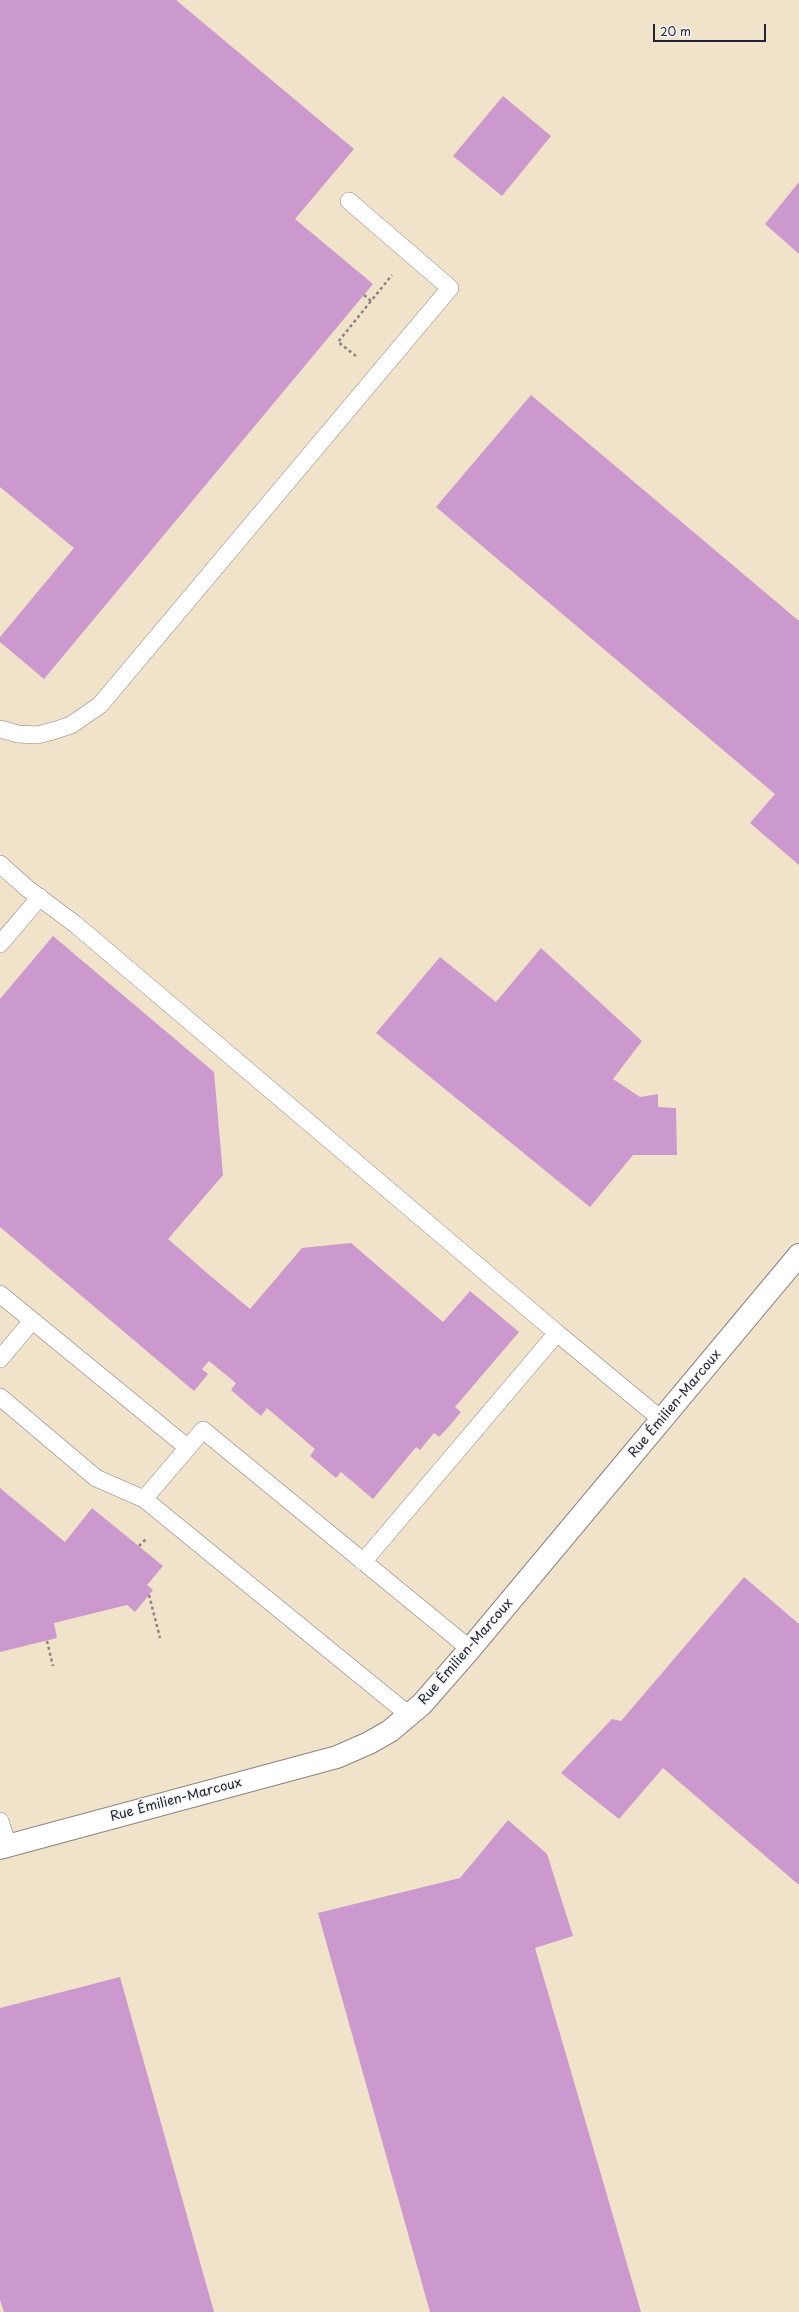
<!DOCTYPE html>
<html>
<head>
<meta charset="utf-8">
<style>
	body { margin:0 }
	#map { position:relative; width:799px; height:2312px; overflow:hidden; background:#f0e3c9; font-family:"Playpen Sans",sans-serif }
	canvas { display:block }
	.scale { position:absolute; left:653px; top:24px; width:113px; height:18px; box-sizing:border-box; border:2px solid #22223b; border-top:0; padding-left:5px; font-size:12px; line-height:14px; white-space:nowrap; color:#22223b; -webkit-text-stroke:3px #f6f6f2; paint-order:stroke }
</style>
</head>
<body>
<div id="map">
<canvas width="799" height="2312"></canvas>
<div class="scale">20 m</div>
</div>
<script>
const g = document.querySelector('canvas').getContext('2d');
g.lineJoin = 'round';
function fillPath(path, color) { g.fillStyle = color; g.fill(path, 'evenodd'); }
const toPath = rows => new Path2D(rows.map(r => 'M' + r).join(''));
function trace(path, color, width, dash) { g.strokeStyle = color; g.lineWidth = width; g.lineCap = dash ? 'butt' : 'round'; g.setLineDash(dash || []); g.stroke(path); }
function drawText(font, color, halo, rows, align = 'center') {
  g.font = font + ' "Playpen Sans",sans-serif'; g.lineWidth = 3; g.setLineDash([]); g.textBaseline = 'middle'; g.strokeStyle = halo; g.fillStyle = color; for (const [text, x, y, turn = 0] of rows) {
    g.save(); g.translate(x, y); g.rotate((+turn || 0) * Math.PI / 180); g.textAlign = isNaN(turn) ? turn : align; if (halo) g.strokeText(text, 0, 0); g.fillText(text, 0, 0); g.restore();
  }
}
fillPath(toPath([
	[0,0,176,0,354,149,295,219,373,284,44,679,0,642,0,637,74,548,0,487],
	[503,96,551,136,502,196,453,156],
	[799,182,799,254,765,224],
	[531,395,799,621,799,865,750,823,775,794,436,507],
	[53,936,214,1072,223,1175,168,1239,207,1273,250,1309,302,1248,351,1243,443,1322,470,1291,519,1332,455,1407,461,1412,452,1423,439,1437,434,1433,420,1450,416,1447,373,1499,341,1472,336,1478,310,1456,315,1449,267,1408,261,1416,231,1390,236,1383,209,1361,202,1369,208,1374,194,1391,0,1227,0,999],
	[541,948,642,1041,613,1079,640,1097,658,1094,658,1107,676,1108,677,1155,633,1155,590,1207,376,1033,440,957,496,1002],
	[0,1488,65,1542,92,1508,163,1566,147,1585,153,1590,135,1612,127,1605,54,1623,57,1638,0,1652],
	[744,1577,799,1624,799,1885,663,1768,619,1819,561,1773,612,1719,621,1721],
	[508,1820,547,1854,573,1936,535,1948,641,2312,430,2312,318,1913,460,1878],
	[120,1977,214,2312,4,2312,0,2300,0,2008]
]), '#cb99cd');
const lane = toPath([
	[0,729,18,734,37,735,53,731,71,725,100,705,450,288,349,201],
	[0,864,28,889,75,924,557,1333],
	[0,944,40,897],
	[0,1294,188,1448],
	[0,1359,32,1321],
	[0,1397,96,1478,144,1499,409,1715],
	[144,1499,203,1430,470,1649],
	[363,1562,557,1333,662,1420],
	[0,1821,8,1846]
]);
const street = toPath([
	[0,1848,337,1757,369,1743,390,1731,422,1704,470,1649,799,1255]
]);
trace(lane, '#898282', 18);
trace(street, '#898282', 24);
trace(toPath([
	[364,295,371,301,392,275],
	[356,356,338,342,371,301],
	[139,1546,147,1538],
	[149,1595,160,1638],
	[47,1641,53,1666]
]), '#898282', 2.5, [3, 3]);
trace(lane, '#fff', 17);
trace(street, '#fff', 22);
drawText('13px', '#22223b', '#f6f6f2', [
	["Rue Émilien-Marcoux",675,1404,-50],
	["Rue Émilien-Marcoux",466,1652,-49],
	["Rue Émilien-Marcoux",176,1800,-15]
]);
</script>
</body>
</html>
